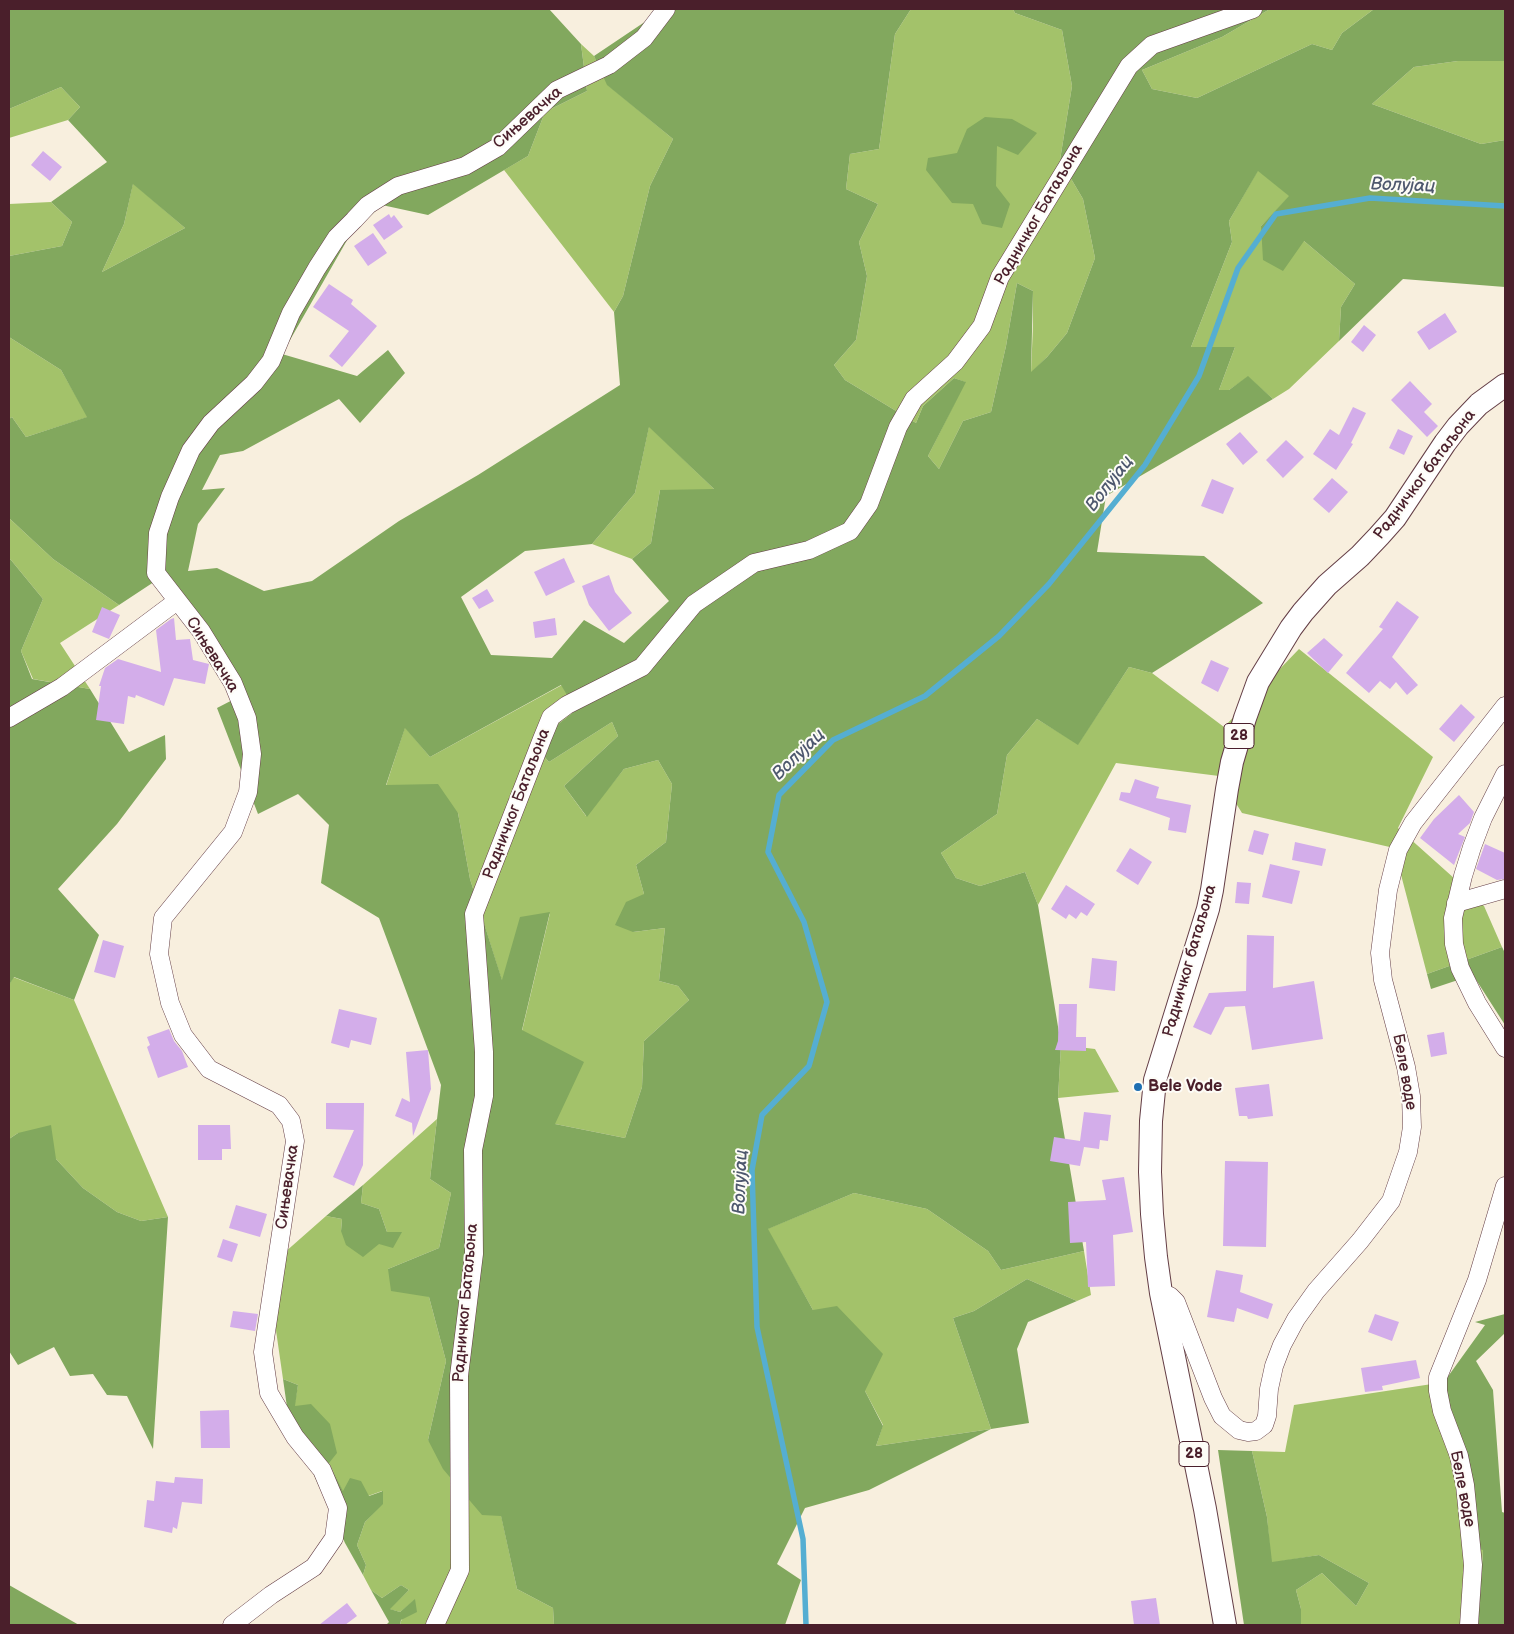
<!DOCTYPE html>
<html>
<head>
<meta charset="utf-8">
<style>
	body { margin:0 }
	#map { position:relative; width:1514px; height:1634px; overflow:hidden; background:#f8efde; font-family:"Balsamiq Sans",sans-serif }
	canvas { display:block }
	.frame { position:absolute; inset:0; border:10px solid #4a1f2b; pointer-events:none }
</style>
</head>
<body>
<div id="map">
<canvas width="1514" height="1634"></canvas>
<div class="frame"></div>
</div>
<script>
const g = document.querySelector('canvas').getContext('2d');
g.lineJoin = 'round';
function fillPath(path, color) { g.fillStyle = color; g.fill(path, 'evenodd'); }
const toPath = rows => new Path2D(rows.map(r => 'M' + r).join(''));
function trace(path, color, width, dash) { g.strokeStyle = color; g.lineWidth = width; g.lineCap = dash ? 'butt' : 'round'; g.setLineDash(dash || []); g.stroke(path); }
function drawText(font, color, halo, rows, align = 'center') {
  g.font = font + ' "Balsamiq Sans",sans-serif'; g.lineWidth = 4; g.setLineDash([]); g.textBaseline = 'middle'; g.strokeStyle = halo; g.fillStyle = color; for (const [text, x, y, turn = 0] of rows) {
    g.save(); g.translate(x, y); g.rotate((+turn || 0) * Math.PI / 180); g.textAlign = isNaN(turn) ? turn : align; if (halo) g.strokeText(text, 0, 0); g.fillText(text, 0, 0); g.restore();
  }
}
fillPath(toPath([
	[911,9,1013,9,1015,13,1062,30,1072,86,1060,160,1083,199,1095,258,1067,333,1047,357,1031,373,1033,325,1033,291,1017,283,1006,346,991,412,963,421,939,469,928,456,965,382,954,378,923,406,916,423,845,380,834,365,856,340,867,276,859,242,878,204,846,189,850,154,879,149,895,34],
	[1270,9,1374,9,1342,33,1332,50,1312,44,1197,98,1152,89,1142,70,1222,37],
	[581,44,594,56,608,85,673,139,650,186,623,296,614,312,504,170,528,156,545,112,587,91],
	[1458,61,1505,61,1505,140,1481,144,1372,104,1414,67],
	[61,87,80,107,68,120,9,138,9,109],
	[1258,170,1290,196,1261,226,1304,241,1355,284,1341,307,1339,341,1289,389,1273,399,1248,377,1229,390,1219,390,1235,347,1191,347,1232,242,1229,221],
	[133,183,185,228,102,272,124,224],
	[51,202,72,222,62,246,9,256,9,204],
	[9,337,61,370,88,417,26,437,12,417,9,419],
	[649,426,715,490,660,490,651,543,632,559,592,544,635,493],
	[9,518,53,559,119,605,60,643,90,689,33,679,21,651,43,599,11,560,9,559],
	[1299,649,1433,757,1398,828,1455,879,1484,906,1502,947,1427,974,1394,848,1242,813,1219,776,1116,763,1038,905,1025,872,980,886,956,878,941,853,997,814,1007,755,1037,719,1078,744,1129,667,1152,673,1224,727],
	[562,685,576,710,533,744,549,762,612,722,618,736,564,786,586,816,624,769,658,760,672,784,666,842,636,865,644,894,633,932,665,928,659,981,678,986,689,1000,644,1041,642,1087,625,1138,555,1124,522,1031,550,913,502,981,470,879,458,813,386,786,405,727,430,757],
	[13,977,74,1000,168,1217,141,1221,117,1212,83,1188,56,1159,18,1133,9,1139,9,985],
	[1061,1045,1095,1049,1119,1092,1058,1098],
	[437,1119,430,1179,451,1193,439,1248,388,1269,429,1297,446,1361,428,1440,501,1515,517,1589,553,1608,554,1625,400,1625,401,1621,415,1600,400,1612,389,1609,409,1590,401,1585,382,1598,371,1590,363,1575,366,1565,357,1545,365,1522,382,1504,382,1491,368,1496,343,1492,329,1463,294,1407,298,1385,283,1379,267,1268,326,1216,342,1219,341,1231,387,1232,379,1209,361,1203,363,1185],
	[854,1193,927,1209,988,1251,1001,1270,1084,1251,1091,1295,1077,1301,1027,1279,974,1311,953,1318,991,1429,876,1446,883,1425,865,1391,813,1310,767,1229],
	[1432,1384,1483,1550,1478,1625,1301,1625,1301,1609,1296,1590,1322,1573,1356,1606,1369,1583,1319,1555,1271,1563,1267,1517,1252,1451,1285,1452,1294,1405]
]), '#a3c26a');
fillPath(toPath([
	[9,9,549,9,581,44,587,91,545,112,528,156,428,215,382,205,350,235,282,354,357,376,388,350,405,373,360,423,339,399,243,451,220,455,202,490,225,488,198,524,188,571,217,568,264,591,312,581,399,521,478,475,620,385,614,312,623,296,650,186,673,139,607,85,594,56,664,9,911,9,895,34,879,149,850,154,846,189,878,204,859,242,867,276,856,340,834,365,845,380,916,423,923,406,954,378,966,382,928,456,939,469,963,421,991,412,1006,346,1017,283,1033,291,1031,372,1047,357,1067,333,1095,258,1083,199,1060,160,1072,86,1062,30,1015,13,1013,9,1270,9,1222,37,1142,70,1152,89,1197,98,1312,44,1332,50,1342,33,1374,9,1505,9,1505,61,1458,61,1414,67,1372,104,1481,144,1505,140,1505,287,1403,279,1339,341,1341,307,1355,284,1304,241,1283,271,1263,260,1261,226,1289,196,1258,171,1229,221,1232,242,1191,347,1235,347,1219,390,1229,390,1248,376,1273,399,1106,496,1097,552,1204,556,1263,603,1152,673,1129,667,1078,745,1037,719,1007,755,997,814,941,853,956,878,980,886,1025,872,1038,905,1061,1045,1058,1098,1084,1251,1001,1270,988,1251,927,1209,854,1193,768,1229,813,1310,837,1306,883,1354,865,1391,883,1426,876,1446,991,1429,953,1318,974,1311,1027,1279,1077,1301,1028,1322,1017,1349,1029,1423,991,1429,869,1490,805,1508,777,1564,801,1580,785,1625,554,1625,553,1608,517,1589,501,1516,482,1515,443,1469,428,1440,446,1361,429,1297,391,1291,388,1269,439,1248,451,1193,430,1179,441,1085,379,918,321,883,329,825,298,794,258,814,217,708,246,693,166,574,119,605,53,559,9,518,9,419,12,417,26,437,87,417,61,370,9,337,9,256,62,246,72,222,51,202,107,162,68,120,80,107,61,87,9,109],
	[133,184,185,228,102,272,124,224],
	[649,427,714,489,660,490,651,543,632,559,669,601,624,643,584,620,552,658,491,655,461,597,525,551,592,544,635,493],
	[561,685,576,710,533,744,549,762,612,722,618,736,564,786,587,817,624,769,658,760,672,784,666,842,636,865,644,894,626,902,615,925,633,932,665,928,659,981,678,986,689,1000,644,1041,642,1087,625,1138,555,1124,584,1062,522,1030,550,912,520,917,502,980,470,879,458,813,438,784,386,785,405,728,430,757],
	[985,117,1012,119,1037,133,1018,155,997,146,996,186,1010,204,1002,228,982,224,973,204,952,203,926,170,928,158,957,153,967,129],
	[9,559,11,560,43,599,21,651,32,679,90,689,129,752,165,735,166,759,117,824,58,889,99,935,74,1000,14,977,9,985],
	[1502,947,1505,953,1505,1025,1473,975,1431,989,1427,974],
	[51,1125,56,1159,83,1188,117,1212,141,1221,168,1217,153,1449,127,1396,107,1395,93,1374,70,1376,54,1347,18,1365,9,1351,9,1139,18,1133],
	[363,1185,361,1203,379,1209,387,1232,402,1232,393,1248,379,1244,363,1257,346,1245,341,1231,342,1219,326,1216],
	[1505,1314,1505,1333,1476,1361,1493,1390,1502,1512,1505,1513,1505,1625,1478,1625,1483,1550,1474,1548,1432,1384,1444,1382,1485,1325,1475,1322],
	[283,1379,298,1385,295,1406,311,1404,330,1424,337,1453,329,1463,343,1491,350,1478,361,1481,369,1496,383,1491,383,1504,365,1522,357,1545,366,1565,363,1575,345,1543,313,1473,280,1429,287,1407],
	[1218,1450,1252,1451,1267,1517,1272,1562,1319,1555,1369,1583,1356,1606,1322,1573,1296,1590,1301,1609,1301,1625,1244,1625],
	[9,1585,79,1625,9,1625],
	[401,1585,409,1590,390,1609,400,1612,415,1599,417,1612,401,1620,400,1625,386,1625,389,1622,371,1590,382,1598]
]), '#82a85e');
trace(toPath([
	[806,1625,803,1539,757,1327,752,1170,762,1115,809,1066,827,1002,804,922,768,852,779,795,833,740,925,696,999,636,1049,584,1145,465,1199,376,1238,268,1276,214,1370,198,1505,206]
]), '#55aed2', 5.5);
fillPath(toPath([
	[43,151,62,167,50,181,31,165],
	[389,214,391,218,394,215,403,227,384,240,373,225],
	[373,233,387,253,368,266,354,246],
	[329,284,353,300,351,304,377,326,342,367,329,356,349,331,313,307],
	[1445,313,1457,332,1429,350,1417,332],
	[1364,325,1376,335,1363,352,1351,342],
	[1410,381,1432,404,1424,412,1438,426,1427,437,1391,400],
	[1353,407,1366,413,1351,443,1353,444,1336,470,1313,454,1330,429,1339,435],
	[1398,429,1413,436,1404,455,1389,448],
	[1240,432,1258,452,1243,465,1226,444],
	[1286,440,1304,457,1283,478,1266,460],
	[1332,478,1348,492,1329,513,1313,499],
	[1212,479,1234,488,1223,514,1201,506],
	[564,558,575,582,546,596,534,572],
	[609,575,615,592,632,613,609,631,589,605,582,586],
	[487,589,494,601,479,609,472,598],
	[1397,601,1419,617,1392,657,1418,685,1407,695,1396,682,1390,689,1380,681,1369,693,1346,673,1383,629,1379,627],
	[102,607,120,615,109,639,92,632],
	[174,618,176,640,190,639,193,660,209,664,205,684,174,678,164,706,136,695,135,698,128,696,124,724,96,720,101,686,99,686,105,668,118,659,161,672,156,630,171,619],
	[555,618,557,635,535,638,533,622],
	[1324,638,1343,655,1328,673,1307,653],
	[1211,660,1229,668,1218,692,1201,683],
	[1461,704,1475,717,1454,742,1439,729],
	[1135,779,1159,787,1156,798,1191,805,1186,833,1168,830,1170,818,1119,800,1121,792,1130,793],
	[1459,795,1474,812,1470,823,1458,834,1465,837,1454,865,1420,838,1434,819],
	[1254,830,1269,834,1263,855,1248,851],
	[1295,842,1326,849,1322,866,1292,860],
	[1485,844,1505,853,1505,879,1497,880,1476,869],
	[1130,848,1152,862,1138,885,1116,871],
	[1270,864,1300,871,1292,904,1262,897],
	[1237,882,1251,883,1249,904,1235,903],
	[1066,885,1095,904,1087,916,1081,912,1076,919,1069,914,1066,919,1051,909],
	[1247,935,1274,936,1273,988,1314,981,1323,1039,1252,1050,1245,1006,1225,1007,1211,1035,1193,1027,1209,993,1246,991],
	[103,940,124,946,115,978,94,972],
	[1092,958,1117,961,1115,991,1089,988],
	[1059,1004,1077,1004,1076,1037,1086,1037,1086,1051,1055,1050,1058,1041],
	[339,1009,377,1018,371,1045,351,1040,349,1048,331,1043],
	[169,1029,174,1041,182,1051,188,1067,158,1078,147,1047,150,1045,147,1037],
	[1444,1032,1447,1054,1431,1057,1427,1035],
	[428,1050,431,1089,413,1136,412,1123,395,1116,402,1098,410,1102,406,1052],
	[1269,1084,1273,1116,1248,1119,1247,1116,1239,1116,1235,1088],
	[326,1103,364,1103,363,1165,354,1186,333,1177,354,1130,326,1129],
	[1084,1112,1111,1115,1108,1141,1100,1140,1099,1149,1084,1147,1080,1166,1050,1161,1054,1137,1080,1141],
	[198,1125,230,1125,231,1149,222,1149,222,1160,198,1160],
	[1225,1161,1268,1162,1266,1247,1223,1246],
	[1124,1177,1133,1232,1113,1235,1115,1286,1088,1287,1086,1242,1070,1243,1068,1202,1106,1200,1102,1180],
	[236,1205,267,1214,260,1237,229,1228],
	[223,1239,238,1244,232,1262,217,1257],
	[1216,1270,1243,1275,1240,1292,1273,1304,1268,1319,1237,1308,1234,1322,1207,1317],
	[233,1311,258,1314,255,1331,230,1327],
	[1375,1314,1399,1322,1392,1341,1368,1332],
	[1416,1360,1420,1378,1382,1386,1383,1390,1365,1392,1361,1368],
	[229,1410,230,1448,201,1448,200,1411],
	[175,1477,203,1479,202,1504,182,1502,177,1529,173,1527,172,1533,144,1527,147,1500,154,1501,156,1481,174,1483],
	[1156,1598,1160,1625,1134,1625,1131,1601],
	[347,1603,357,1616,345,1625,319,1625]
]), '#d3adea');
const minor = toPath([
	[9,718,62,687,177,601],
	[1505,774,1483,818,1472,847,1463,876,1453,918,1454,944,1460,968,1477,1003,1505,1048],
	[1456,903,1505,889],
	[1161,1293,1170,1296,1176,1302,1213,1398,1222,1416,1239,1430,1248,1432,1256,1431,1264,1425,1267,1416,1269,1389,1274,1366,1282,1345,1296,1319,1316,1291,1360,1241,1391,1201,1408,1152,1412,1127,1411,1096,1406,1067,1383,980,1380,953,1388,890,1398,850,1413,823,1505,706],
	[232,1625,271,1595,314,1567,334,1538,338,1508,322,1470,295,1437,269,1393,263,1352,295,1141,291,1121,279,1105,209,1069,183,1035,170,1003,159,954,163,918,233,832,248,792,252,754,247,718,233,683,201,631,156,573,158,533,170,497,191,450,211,423,254,383,271,361,291,313,317,268,337,237,354,220,368,205,398,186,465,166,498,147,557,90,609,65,644,38,666,9],
	[435,1625,460,1570,459,1376,474,1254,473,1150,484,1096,484,1052,474,914,542,739,551,717,567,705,642,667,694,604,754,563,809,550,850,531,869,504,898,427,914,399,955,362,982,326,1000,277,1129,66,1152,45,1253,9],
	[1469,1625,1473,1565,1465,1485,1459,1456,1442,1411,1438,1391,1438,1377,1477,1280,1505,1186]
]);
const major = toPath([
	[1225,1625,1205,1509,1161,1293,1156,1257,1152,1214,1150,1172,1151,1121,1155,1080,1208,909,1212,890,1227,789,1232,762,1245,718,1258,682,1291,628,1303,612,1327,585,1360,556,1379,536,1395,518,1445,443,1458,426,1479,404,1505,385]
]);
trace(minor, '#643e46', 19);
trace(major, '#643e46', 24);
trace(minor, '#fff', 18);
trace(major, '#fff', 22);
for (const [x, y, r, color] of [
	[1138,1087,5,"#1f6fb2"]
]) { const dot = new Path2D(); dot.arc(x, y, r, 0, 2 * Math.PI); g.fillStyle = color; g.fill(dot); trace(dot, '#fdfcf7', 2); }
for (const [x, y, w] of [
	[1239,736,30],
	[1194,1454,30]
]) { const box = new Path2D(); box.roundRect(x - w / 2, y - 12.5, w, 25, 4); g.fillStyle = '#fdfcf7'; g.fill(box); trace(box, '#4a1f2b', 1); }
drawText('bold 15px', '#4a1f2b', null, [
	["28",1239,736],
	["28",1194,1454]
]);
drawText('16px', '#4a1f2b', '#fdfcf7', [
	["Сињевачка",528,118,-41],
	["Радничког Батаљона",1039,215,-60],
	["Радничког батаљона",1425,475,-53],
	["Сињевачка",212,655,58],
	["Радничког Батаљона",517,804,-69],
	["Радничког батаљона",1190,961,-74],
	["Беле воде",1404,1072,80],
	["Сињевачка",288,1187,-82],
	["Радничког Батаљона",466,1303,-85],
	["Беле воде",1462,1489,79]
]);
drawText('bold 16px', '#4a1f2b', '#fdfcf7', [
	["Bele Vode",1148,1087]
], 'left');
drawText('italic 18px', '#4e586e', '#fdfcf7', [
	["Волујац",1403,186,2],
	["Волујац",1110,484,-52],
	["Волујац",799,755,-44],
	["Волујац",741,1182,-88]
]);
</script>
</body>
</html>
